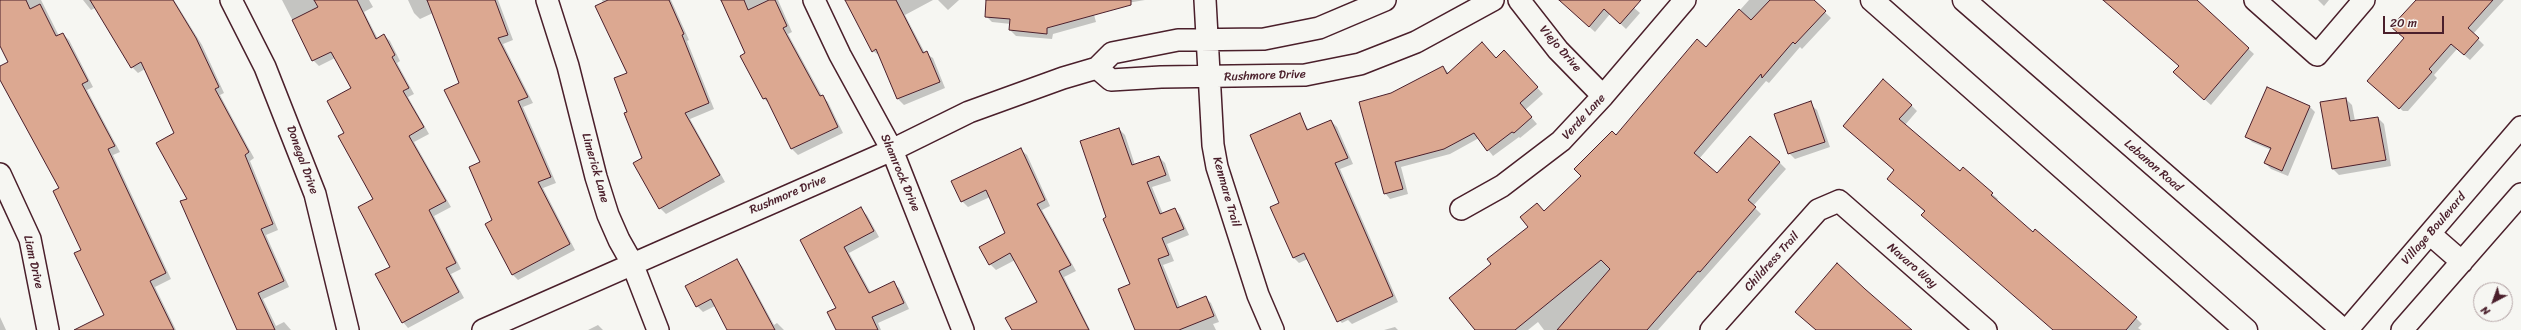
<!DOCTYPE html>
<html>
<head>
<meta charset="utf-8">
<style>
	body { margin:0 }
	#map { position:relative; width:2521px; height:330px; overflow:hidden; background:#f6f6f2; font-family:Sriracha,sans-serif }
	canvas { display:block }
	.north { position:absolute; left:2473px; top:282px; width:40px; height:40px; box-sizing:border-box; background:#f6f6f2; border:1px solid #b1a0a2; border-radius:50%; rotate:221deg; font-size:11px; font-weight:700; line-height:16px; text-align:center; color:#4a1f2b }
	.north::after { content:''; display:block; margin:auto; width:14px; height:18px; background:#4a1f2b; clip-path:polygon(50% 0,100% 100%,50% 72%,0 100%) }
	.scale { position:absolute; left:2383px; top:16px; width:61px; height:18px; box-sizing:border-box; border:2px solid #4a1f2b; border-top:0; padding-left:5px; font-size:12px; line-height:14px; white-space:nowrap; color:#4a1f2b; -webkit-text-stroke:3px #f6f6f2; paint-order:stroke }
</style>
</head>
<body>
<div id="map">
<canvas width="2521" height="330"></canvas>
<div class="north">N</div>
<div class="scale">20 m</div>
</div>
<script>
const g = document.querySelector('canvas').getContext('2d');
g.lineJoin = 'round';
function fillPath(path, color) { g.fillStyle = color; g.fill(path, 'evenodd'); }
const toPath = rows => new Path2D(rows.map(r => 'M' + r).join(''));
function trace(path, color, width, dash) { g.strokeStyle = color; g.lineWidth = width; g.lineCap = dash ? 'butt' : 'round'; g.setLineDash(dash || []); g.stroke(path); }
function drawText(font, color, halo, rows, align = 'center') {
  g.font = font + ' Sriracha,sans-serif'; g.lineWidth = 3.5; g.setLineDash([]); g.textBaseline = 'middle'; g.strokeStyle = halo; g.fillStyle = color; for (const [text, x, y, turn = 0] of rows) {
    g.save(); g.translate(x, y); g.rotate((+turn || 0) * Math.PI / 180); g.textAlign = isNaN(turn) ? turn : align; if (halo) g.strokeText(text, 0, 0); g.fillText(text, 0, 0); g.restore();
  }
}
fillPath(toPath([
	[0,0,41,0,59,36,63,34,69,40,93,87,87,90,120,152,113,155,171,279,155,287,176,330,95,330,105,316,60,189,0,78,0,67,9,62,0,44],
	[83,0,174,0,202,45,224,93,220,95,254,158,250,161,278,230,266,235,289,287,263,299,276,326,284,322,291,330,238,330,188,199,176,133,145,69,138,73,132,67,95,8,91,10],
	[282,0,369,0,373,7,364,12,378,39,384,35,390,41,400,61,397,63,414,94,408,97,429,134,414,142,451,207,434,216,461,269,451,274,464,298,408,328,403,322,375,199,345,133,352,88,335,58,319,66,313,60],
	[408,0,498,0,513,40,503,44,533,103,523,107,556,183,543,188,575,250,518,280,512,274,494,221,482,163,461,83,433,13,420,19,414,13],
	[602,0,671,0,689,40,687,41,714,109,690,119,725,182,666,214,660,208,635,163,643,158,628,112,628,74],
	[720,0,778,0,792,32,788,34,822,96,828,102,843,133,798,155,792,149,770,104,764,99,746,54,724,5],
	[845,0,933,0,905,15,925,53,933,58,945,88,904,105,898,99,880,56,873,51],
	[938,0,959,0,948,10],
	[987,0,1090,0,1096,22,1053,34,1052,39,1016,36,1010,30,1011,24,992,22,986,16],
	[1117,0,1145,0,1121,4],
	[1560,0,1639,0,1633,7,1640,13,1626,29,1610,14,1595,32],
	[1749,0,1812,0,1831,18,1802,49,1800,47,1769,83,1766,81,1699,159,1717,175,1750,137,1780,163,1786,169,1753,206,1761,214,1658,330,1544,330,1538,322,1528,330,1476,330,1492,264,1582,176,1616,137,1706,48],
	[2109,0,2195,0,2254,54,2211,105,2180,78,2180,66],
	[2318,0,2329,0,2324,6],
	[2417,0,2504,0,2473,34,2484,45,2470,60,2457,49,2434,75,2437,78,2408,111,2403,111,2374,86,2405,38],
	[1510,58,1543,94,1525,110,1537,124,1520,138,1519,137,1493,156,1479,138,1450,154,1401,167,1408,194,1390,199,1385,193,1391,94,1443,67,1449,73,1496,59],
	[2346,99,2352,105,2355,121,2378,118,2384,124,2391,166,2339,175,2333,169,2321,103],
	[1811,105,1817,110,1830,147,1795,159,1789,153],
	[1911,105,1917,111,1905,125,1960,173,1992,194,1998,199,1996,201,2033,233,2035,230,2136,318,2142,324,2138,328,2141,330,2054,330,1894,184,1895,171,1850,131],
	[2310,107,2315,112,2288,176,2271,169,2265,163,2271,150,2252,142,2246,136],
	[1299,115,1309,130,1331,121,1337,127,1353,164,1340,169,1398,302,1352,324,1348,320,1342,323,1336,317,1308,259,1299,263,1294,258,1281,203],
	[1119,129,1125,135,1135,165,1159,157,1165,163,1171,181,1152,187,1163,214,1175,209,1180,215,1189,235,1167,244,1174,261,1163,265,1180,307,1205,297,1211,303,1219,322,1213,324,1216,330,1136,330,1132,285,1107,218],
	[1021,150,1027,155,1050,206,1042,210,1076,271,1064,277,1090,330,1013,330,1039,302,1015,260,996,270,990,264,1006,233,990,197,968,207,962,201],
	[861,209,867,215,879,237,849,253,871,293,893,283,899,288,909,309,878,323,881,330,837,330,837,308,801,241],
	[736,260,742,266,774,325,777,323,784,330,728,330,715,306,703,312,697,306],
	[0,317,6,330,0,330],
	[598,325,603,330,588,330],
	[1395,327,1398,330,1384,330]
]), '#0003');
const building = toPath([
	[0,0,26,0,30,9,40,4,56,36,63,33,88,81,82,84,115,146,108,149,166,273,150,281,174,330,74,330,104,315,74,253,81,250,53,191,59,188,0,80,0,66,8,62,0,46,0,0],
	[90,0,173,0,196,38,219,87,215,89,249,152,245,155,273,224,261,229,284,281,258,293,275,330,237,330,180,201,187,199,156,143,174,133,141,62,131,68,90,0],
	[314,0,357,0,376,39,384,34,395,55,392,57,409,88,403,91,424,127,409,136,446,201,429,210,456,263,446,268,459,292,402,323,375,274,390,267,358,207,373,199,338,136,344,133,327,101,351,88,331,52,312,61,292,20,318,7,314,0],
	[427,0,495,0,508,35,498,38,528,97,518,101,551,177,538,182,570,244,512,275,485,224,492,220,469,167,480,162,444,90,459,83,427,0],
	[608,0,669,0,684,34,682,35,709,103,685,113,720,175,659,209,633,163,642,158,624,113,627,112,614,78,627,73,595,6,608,0],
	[721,0,744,0,748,10,769,0,775,0,787,26,783,28,820,96,823,95,838,127,791,149,766,98,763,99,740,56,745,53,721,0],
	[845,0,896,0,923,53,927,51,940,82,897,99,876,49,872,52,845,0],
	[986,0,1131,0,1131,5,1047,28,1047,34,1009,30,1010,19,985,17,986,0],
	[1559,0,1641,0,1620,24,1604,9,1589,27,1559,0],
	[1770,0,1814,0,1826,11,1795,44,1793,42,1762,78,1761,74,1694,153,1717,173,1750,136,1780,162,1748,200,1756,207,1700,272,1698,271,1647,330,1557,330,1610,269,1601,260,1515,330,1475,330,1449,298,1491,264,1487,259,1528,227,1520,217,1537,203,1544,211,1581,176,1574,169,1612,131,1616,135,1697,39,1706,47,1739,9,1751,20,1770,0],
	[2103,0,2197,0,2249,48,2204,100,2173,72,2179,66,2103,0],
	[2416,0,2493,0,2468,28,2479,38,2464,55,2451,44,2429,69,2432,72,2399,109,2367,81,2404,38,2391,27,2416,0],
	[1482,42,1496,58,1504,50,1538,87,1520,103,1532,117,1514,133,1512,132,1487,151,1474,133,1444,149,1395,162,1403,189,1384,194,1359,102,1391,93,1443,66,1447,74,1482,42],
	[1883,79,1912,105,1899,119,1960,171,1963,167,1993,193,1991,195,2033,232,2035,229,2137,317,2126,330,2053,330,1921,215,1925,211,1887,179,1894,170,1843,126,1883,79],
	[2267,87,2310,106,2282,171,2264,163,2271,148,2245,137,2267,87],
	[2346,98,2350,121,2378,117,2386,160,2332,169,2320,102,2346,98],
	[1811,101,1825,142,1788,154,1774,114,1811,101],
	[1300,113,1307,130,1331,120,1348,158,1335,163,1393,296,1337,322,1304,253,1293,258,1270,207,1279,203,1250,135,1300,113],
	[1119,128,1132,165,1159,156,1166,175,1147,182,1160,214,1175,208,1184,229,1162,238,1169,255,1158,259,1177,308,1206,296,1214,316,1179,330,1135,330,1118,289,1130,284,1103,219,1106,217,1080,141,1119,128],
	[1021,148,1045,200,1037,204,1071,265,1059,271,1089,330,1012,330,1005,318,1037,302,1010,253,989,265,979,247,1005,233,986,190,961,202,951,181,1021,148],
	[861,207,874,231,844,247,869,293,894,281,904,303,872,317,878,330,836,330,827,312,836,308,800,240,861,207],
	[737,259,775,330,727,330,711,299,696,307,685,286,737,259],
	[1837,263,1865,289,1912,330,1816,330,1795,312,1837,263]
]);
fillPath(building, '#dca891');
trace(building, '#4a1f2b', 1);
const street = toPath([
	[231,0,265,67,315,194,348,330],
	[547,0,568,66,596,177,608,215,619,240,632,263,658,330],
	[814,0,840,55,892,150,963,330],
	[1205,0,1213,145,1217,167,1258,295,1273,330],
	[1519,0,1558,50,1603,96],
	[2255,0,2317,55,2364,0],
	[1097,68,1111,80,1161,77,1305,75,1360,64,1416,42,1493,0],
	[0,174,30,239,48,330],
	[1461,209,1502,186,1561,141,1603,96,1685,0],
	[2430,234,2462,262],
	[483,330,892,150,969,112,1063,78,1097,68,1112,53,1178,40,1264,39,1319,28,1385,0],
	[1711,330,1818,210,1839,201,1986,330],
	[2347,330,2521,127],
	[2402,330,2521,194]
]);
const secondary = toPath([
	[1872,0,2246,330],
	[1964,0,2343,330]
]);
trace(street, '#4a1f2b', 24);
trace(secondary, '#4a1f2b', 25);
trace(street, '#f6f6f2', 21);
trace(secondary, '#f6f6f2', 22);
drawText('12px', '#4a1f2b', '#f6f6f2', [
	["Viejo Drive",1560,49,49],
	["Rushmore Drive",1265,76,-2],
	["Verde Lane",1584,117,-47],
	["Donegal Drive",302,160,70],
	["Lebanon Road",2153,166,41],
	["Limerick Lane",595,168,74],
	["Shamrock Drive",900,173,67],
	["Kenmare Trail",1226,192,74],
	["Rushmore Drive",788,195,-23],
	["Village Boulevard",2434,229,-49],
	["Liam Drive",33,262,77],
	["Childress Trail",1772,262,-48],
	["Navaro Way",1912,266,41]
]);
</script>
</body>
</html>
